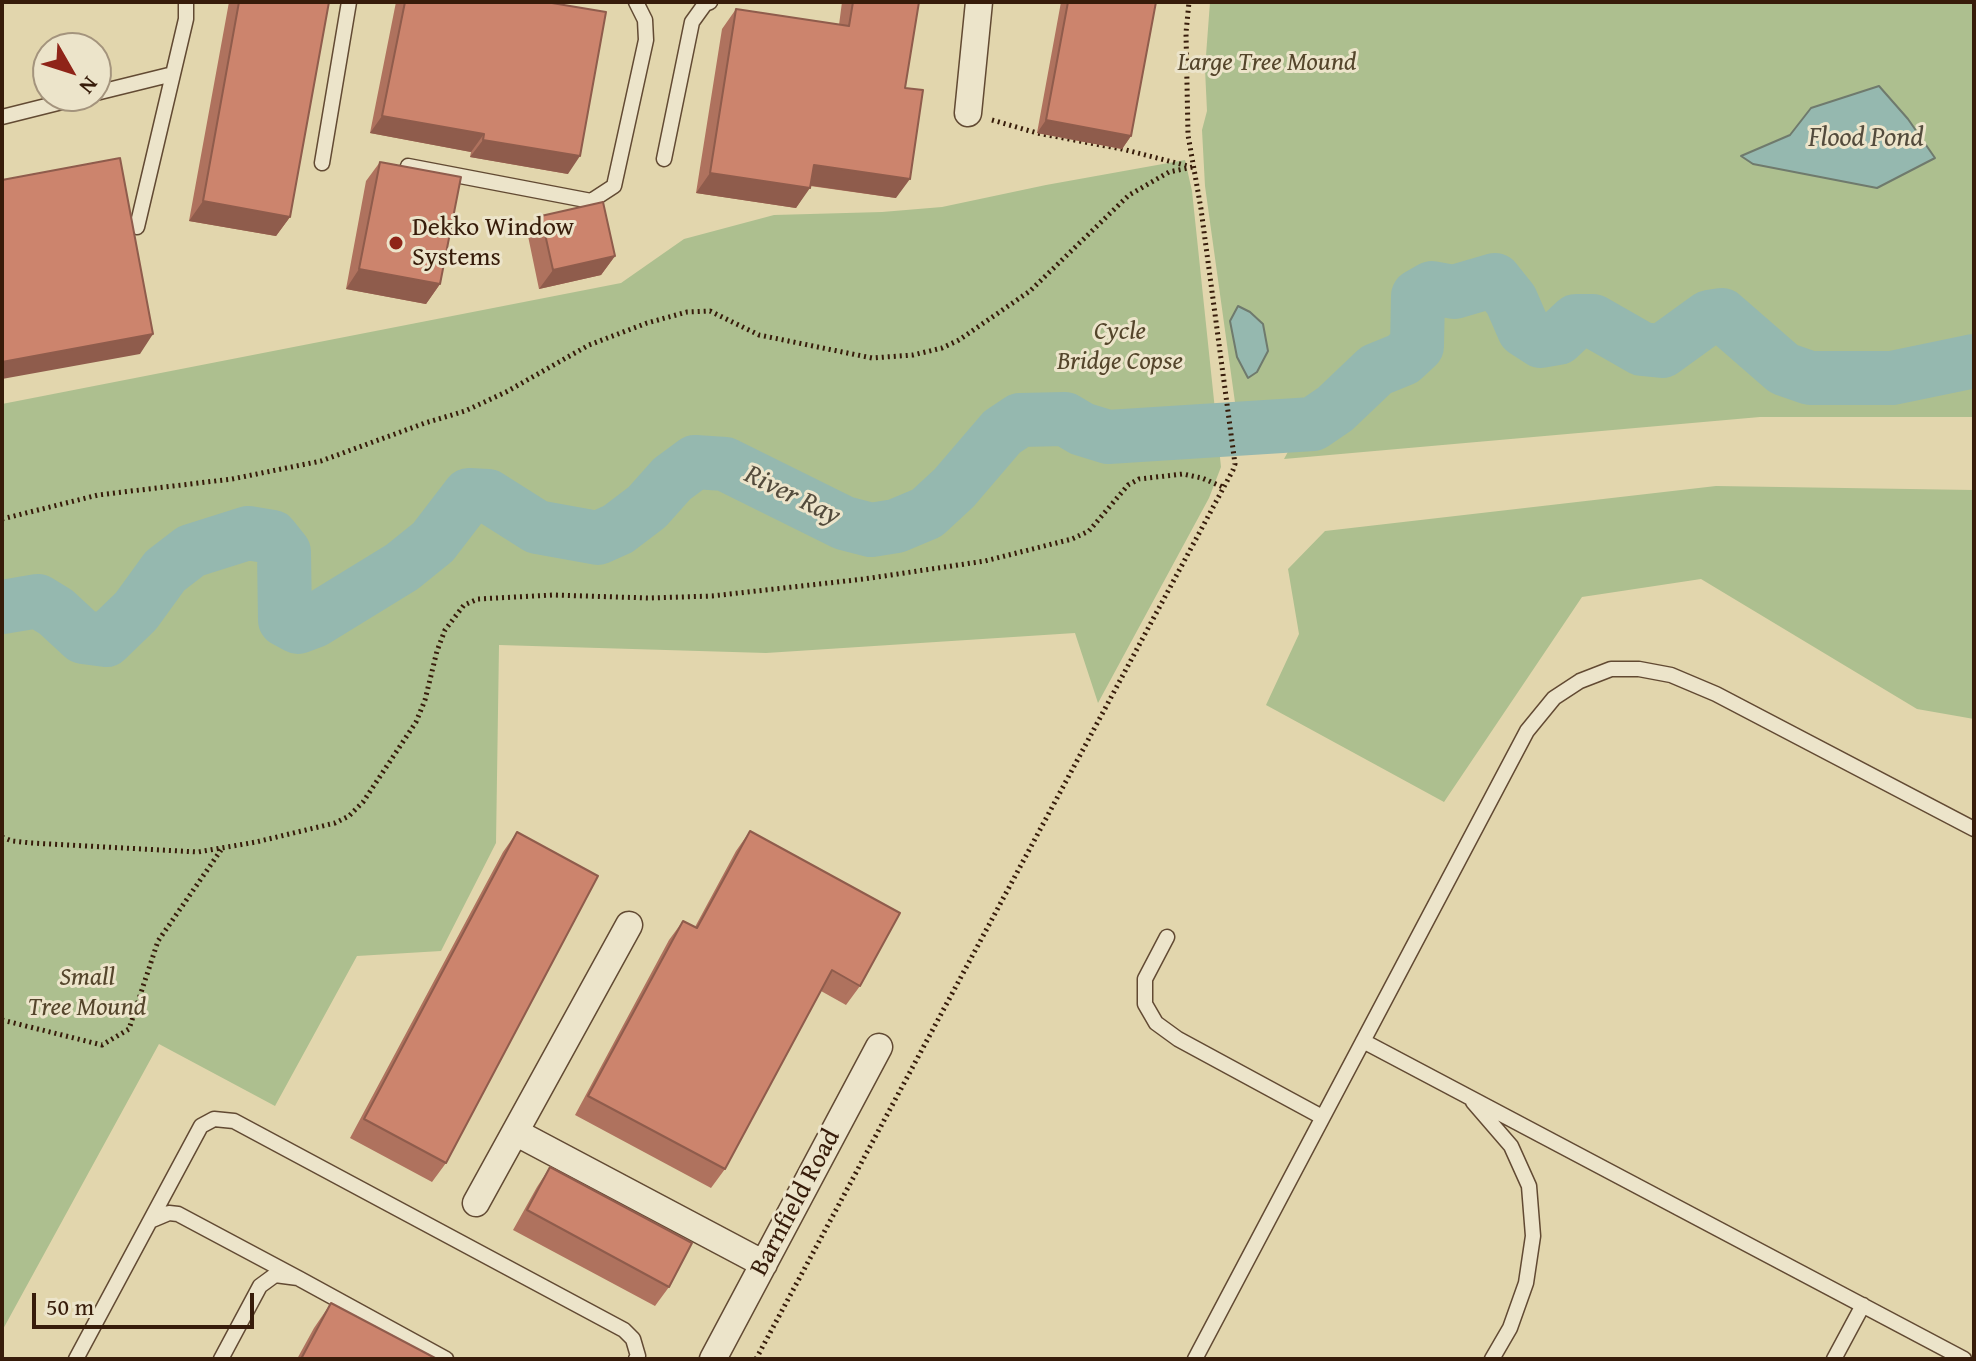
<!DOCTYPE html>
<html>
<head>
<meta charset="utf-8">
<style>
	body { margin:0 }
	#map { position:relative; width:1976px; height:1361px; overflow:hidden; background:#e2d6ad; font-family:"Gentium Book Plus",serif }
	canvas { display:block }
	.frame { position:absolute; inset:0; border:4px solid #371c0a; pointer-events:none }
	.north { position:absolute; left:32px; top:32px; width:80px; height:80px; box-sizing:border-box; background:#ece4ca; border:2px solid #a4947d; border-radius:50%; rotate:129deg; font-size:22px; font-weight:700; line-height:32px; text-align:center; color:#371c0a }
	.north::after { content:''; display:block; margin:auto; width:28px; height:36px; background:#8f2418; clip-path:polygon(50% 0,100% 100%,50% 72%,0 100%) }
	.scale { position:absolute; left:32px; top:1293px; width:222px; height:36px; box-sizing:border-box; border:4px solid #371c0a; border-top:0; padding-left:10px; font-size:24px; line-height:28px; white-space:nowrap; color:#371c0a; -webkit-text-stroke:6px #ece4ca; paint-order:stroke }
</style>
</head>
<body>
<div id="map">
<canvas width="1976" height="1361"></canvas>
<div class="frame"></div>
<div class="north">N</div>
<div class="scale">50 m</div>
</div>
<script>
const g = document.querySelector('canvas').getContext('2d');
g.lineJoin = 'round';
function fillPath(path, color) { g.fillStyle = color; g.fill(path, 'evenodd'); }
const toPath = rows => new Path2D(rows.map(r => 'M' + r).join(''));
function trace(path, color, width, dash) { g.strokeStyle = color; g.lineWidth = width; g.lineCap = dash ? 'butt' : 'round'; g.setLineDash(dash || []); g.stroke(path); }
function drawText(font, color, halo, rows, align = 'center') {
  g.font = font + ' "Gentium Book Plus",serif'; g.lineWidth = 6; g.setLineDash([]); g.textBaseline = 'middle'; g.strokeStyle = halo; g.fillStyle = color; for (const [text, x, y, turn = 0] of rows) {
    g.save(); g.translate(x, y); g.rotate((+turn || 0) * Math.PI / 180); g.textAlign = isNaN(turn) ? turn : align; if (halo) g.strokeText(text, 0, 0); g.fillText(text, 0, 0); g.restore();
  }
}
fillPath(toPath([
	[1210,2,1974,2,1974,353,1875,373,1822,372,1801,367,1781,356,1729,311,1707,306,1684,319,1662,343,1647,343,1629,335,1615,323,1590,313,1576,314,1560,322,1554,329,1541,329,1532,324,1507,281,1496,272,1457,283,1431,280,1413,292,1407,310,1410,338,1407,346,1380,357,1318,412,1297,419,1238,424,1205,186,1202,130,1207,111,1205,69],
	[1185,160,1192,191,1221,467,1209,498,1098,703,1075,633,766,653,499,645,496,843,441,951,357,956,275,1106,159,1044,2,1331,2,404,621,283,684,239,774,215,882,212,942,207,1046,185],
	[1450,302,1483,304,1525,353,1549,351,1581,342,1612,356,1663,367,1696,349,1711,331,1721,325,1779,375,1812,390,1930,392,1974,386,1974,417,1760,417,1284,459,1290,448,1398,374,1422,349,1437,309],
	[1716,486,1974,490,1974,719,1917,709,1701,579,1582,597,1444,802,1266,705,1299,634,1288,569,1325,531]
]), '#adbf8f');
const water = toPath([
	[1879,86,1908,119,1935,158,1877,188,1753,164,1741,156,1790,135,1811,108,1879,86],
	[1238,306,1250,312,1263,324,1268,351,1257,372,1248,378,1237,357,1230,321,1238,306]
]);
fillPath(water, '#95b8af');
trace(water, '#6f7a6d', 2);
trace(toPath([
	[2,607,38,601,56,612,83,637,106,640,136,611,165,571,191,551,248,533,272,537,284,552,285,620,298,627,314,621,402,567,433,542,469,495,488,496,537,527,598,538,618,529,647,507,672,479,695,462,725,464,844,523,871,530,896,526,927,513,954,488,1002,432,1020,420,1065,419,1082,429,1108,437,1313,424,1335,409,1376,370,1403,359,1417,346,1418,296,1432,288,1454,292,1495,280,1511,300,1524,330,1541,341,1558,338,1576,321,1593,321,1642,349,1662,351,1709,317,1722,315,1784,369,1810,378,1892,378,1974,361]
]), '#95b8af', 54);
const service = toPath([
	[96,93,173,74],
	[2,117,86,96],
	[664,159,692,22,705,4,710,2],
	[322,163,349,2],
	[408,166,591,201,614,186,646,40,645,20,636,2],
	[137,227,186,19,186,2],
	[1167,937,1145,979,1145,1004,1156,1023,1178,1039,1322,1117],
	[1363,1041,1964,1359],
	[1473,1102,1511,1146,1529,1186,1533,1236,1526,1283,1510,1328,1492,1359],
	[150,1221,201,1126,214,1119,234,1121,624,1330,633,1339,638,1356,636,1359],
	[76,1359,150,1221,169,1213,178,1214,298,1278],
	[221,1359,260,1286,275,1275,298,1278,446,1359],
	[1195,1359,1527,731,1554,698,1580,681,1611,669,1639,669,1671,675,1716,694,1974,829],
	[1834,1359,1863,1305]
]);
const minor = toPath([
	[968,113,979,2],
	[515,1132,764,1264],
	[476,1203,629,925],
	[713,1359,879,1047]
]);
trace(service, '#624a33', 17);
trace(minor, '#624a33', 29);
trace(toPath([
	[992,120,1037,133,1122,149,1188,166],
	[2,519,98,495,232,479,321,461,425,423,465,411,506,392,589,345,647,323,687,312,710,311,759,335,872,358,913,355,942,348,959,340,1030,291,1129,195,1169,172,1193,167],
	[2,837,12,841,31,843,198,852,256,842,335,823,349,816,363,802,416,722,425,700,437,651,445,630,464,605,478,599,553,595,648,598,712,596,864,579,985,561,1072,539,1089,531,1128,485,1139,479,1183,474,1202,478,1225,488],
	[2,1020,102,1045,129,1029,158,941,221,850],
	[756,1359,1233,470,1235,464,1201,209,1188,135,1186,33,1189,2]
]), '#371c0a', 5, [2, 4]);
trace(service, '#ece4ca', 14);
trace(minor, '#ece4ca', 26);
fillPath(toPath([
	[229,2,329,2,290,217,276,236,189,221],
	[396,2,546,2,568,174,470,157,471,152,370,133],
	[842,2,919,2,905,88,896,198,810,186,796,208,696,193,722,29,736,9,839,25],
	[1061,2,1156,2,1131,136,1122,149,1037,133],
	[380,162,440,284,426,304,346,289,366,181],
	[541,216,615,256,601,275,539,289,528,236],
	[750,831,860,986,846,1005,821,991,725,1169,711,1188,575,1115,669,940,683,921,695,927,736,851],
	[517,832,446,1163,432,1182,350,1138,503,852],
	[550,1167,669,1287,655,1306,513,1230,537,1187],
	[331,1303,437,1359,297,1359,314,1328]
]), '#af725e');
fillPath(toPath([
	[382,116,484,134,471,152,370,133],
	[1046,120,1131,136,1122,149,1037,133],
	[483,140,580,156,568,174,470,157],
	[814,165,910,179,896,198,800,184],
	[710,173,810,188,796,208,696,193],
	[203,201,290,217,276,236,189,221],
	[615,256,601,275,539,289,553,270],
	[359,269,440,284,426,304,346,289],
	[153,334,140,354,2,379,2,362]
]), '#8f5c4c');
const building = toPath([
	[239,2,329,2,290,217,203,201,239,2],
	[405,2,546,2,606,12,580,156,483,140,484,134,382,116,405,2],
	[853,2,919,2,905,88,923,90,910,179,814,165,810,188,710,173,736,9,849,26,853,2],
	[1068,2,1156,2,1131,136,1046,120,1068,2],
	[120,158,153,334,2,362,2,180,120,158],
	[380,162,461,177,440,284,359,269,380,162],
	[603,202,615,256,553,270,541,216,603,202],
	[750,831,900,913,860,986,832,970,725,1169,588,1096,683,921,697,928,750,831],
	[517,832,598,876,446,1163,364,1119,517,832],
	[550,1167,692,1243,669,1287,527,1210,550,1167],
	[331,1303,437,1359,301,1359,331,1303]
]);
fillPath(building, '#cc846d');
trace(building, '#8f5c4c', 2);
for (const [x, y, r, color] of [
	[396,243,8,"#8f2418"]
]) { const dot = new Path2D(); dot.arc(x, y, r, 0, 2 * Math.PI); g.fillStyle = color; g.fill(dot); trace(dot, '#ece4ca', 3); }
drawText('italic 26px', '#54452b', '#ece4ca', [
	["Large Tree Mound",1267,63],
	["Cycle",1120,332],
	["Bridge Copse",1120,362],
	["Small",87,978],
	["Tree Mound",87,1008]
]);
drawText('26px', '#371c0a', '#ece4ca', [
	["Dekko Window",412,228],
	["Systems",412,258]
], 'left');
drawText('26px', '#371c0a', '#ece4ca', [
	["Barnfield Road",796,1203,-62]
]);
drawText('italic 28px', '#534b3c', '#ece4ca', [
	["Flood Pond",1866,139],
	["River Ray",792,496,26]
]);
</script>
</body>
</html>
